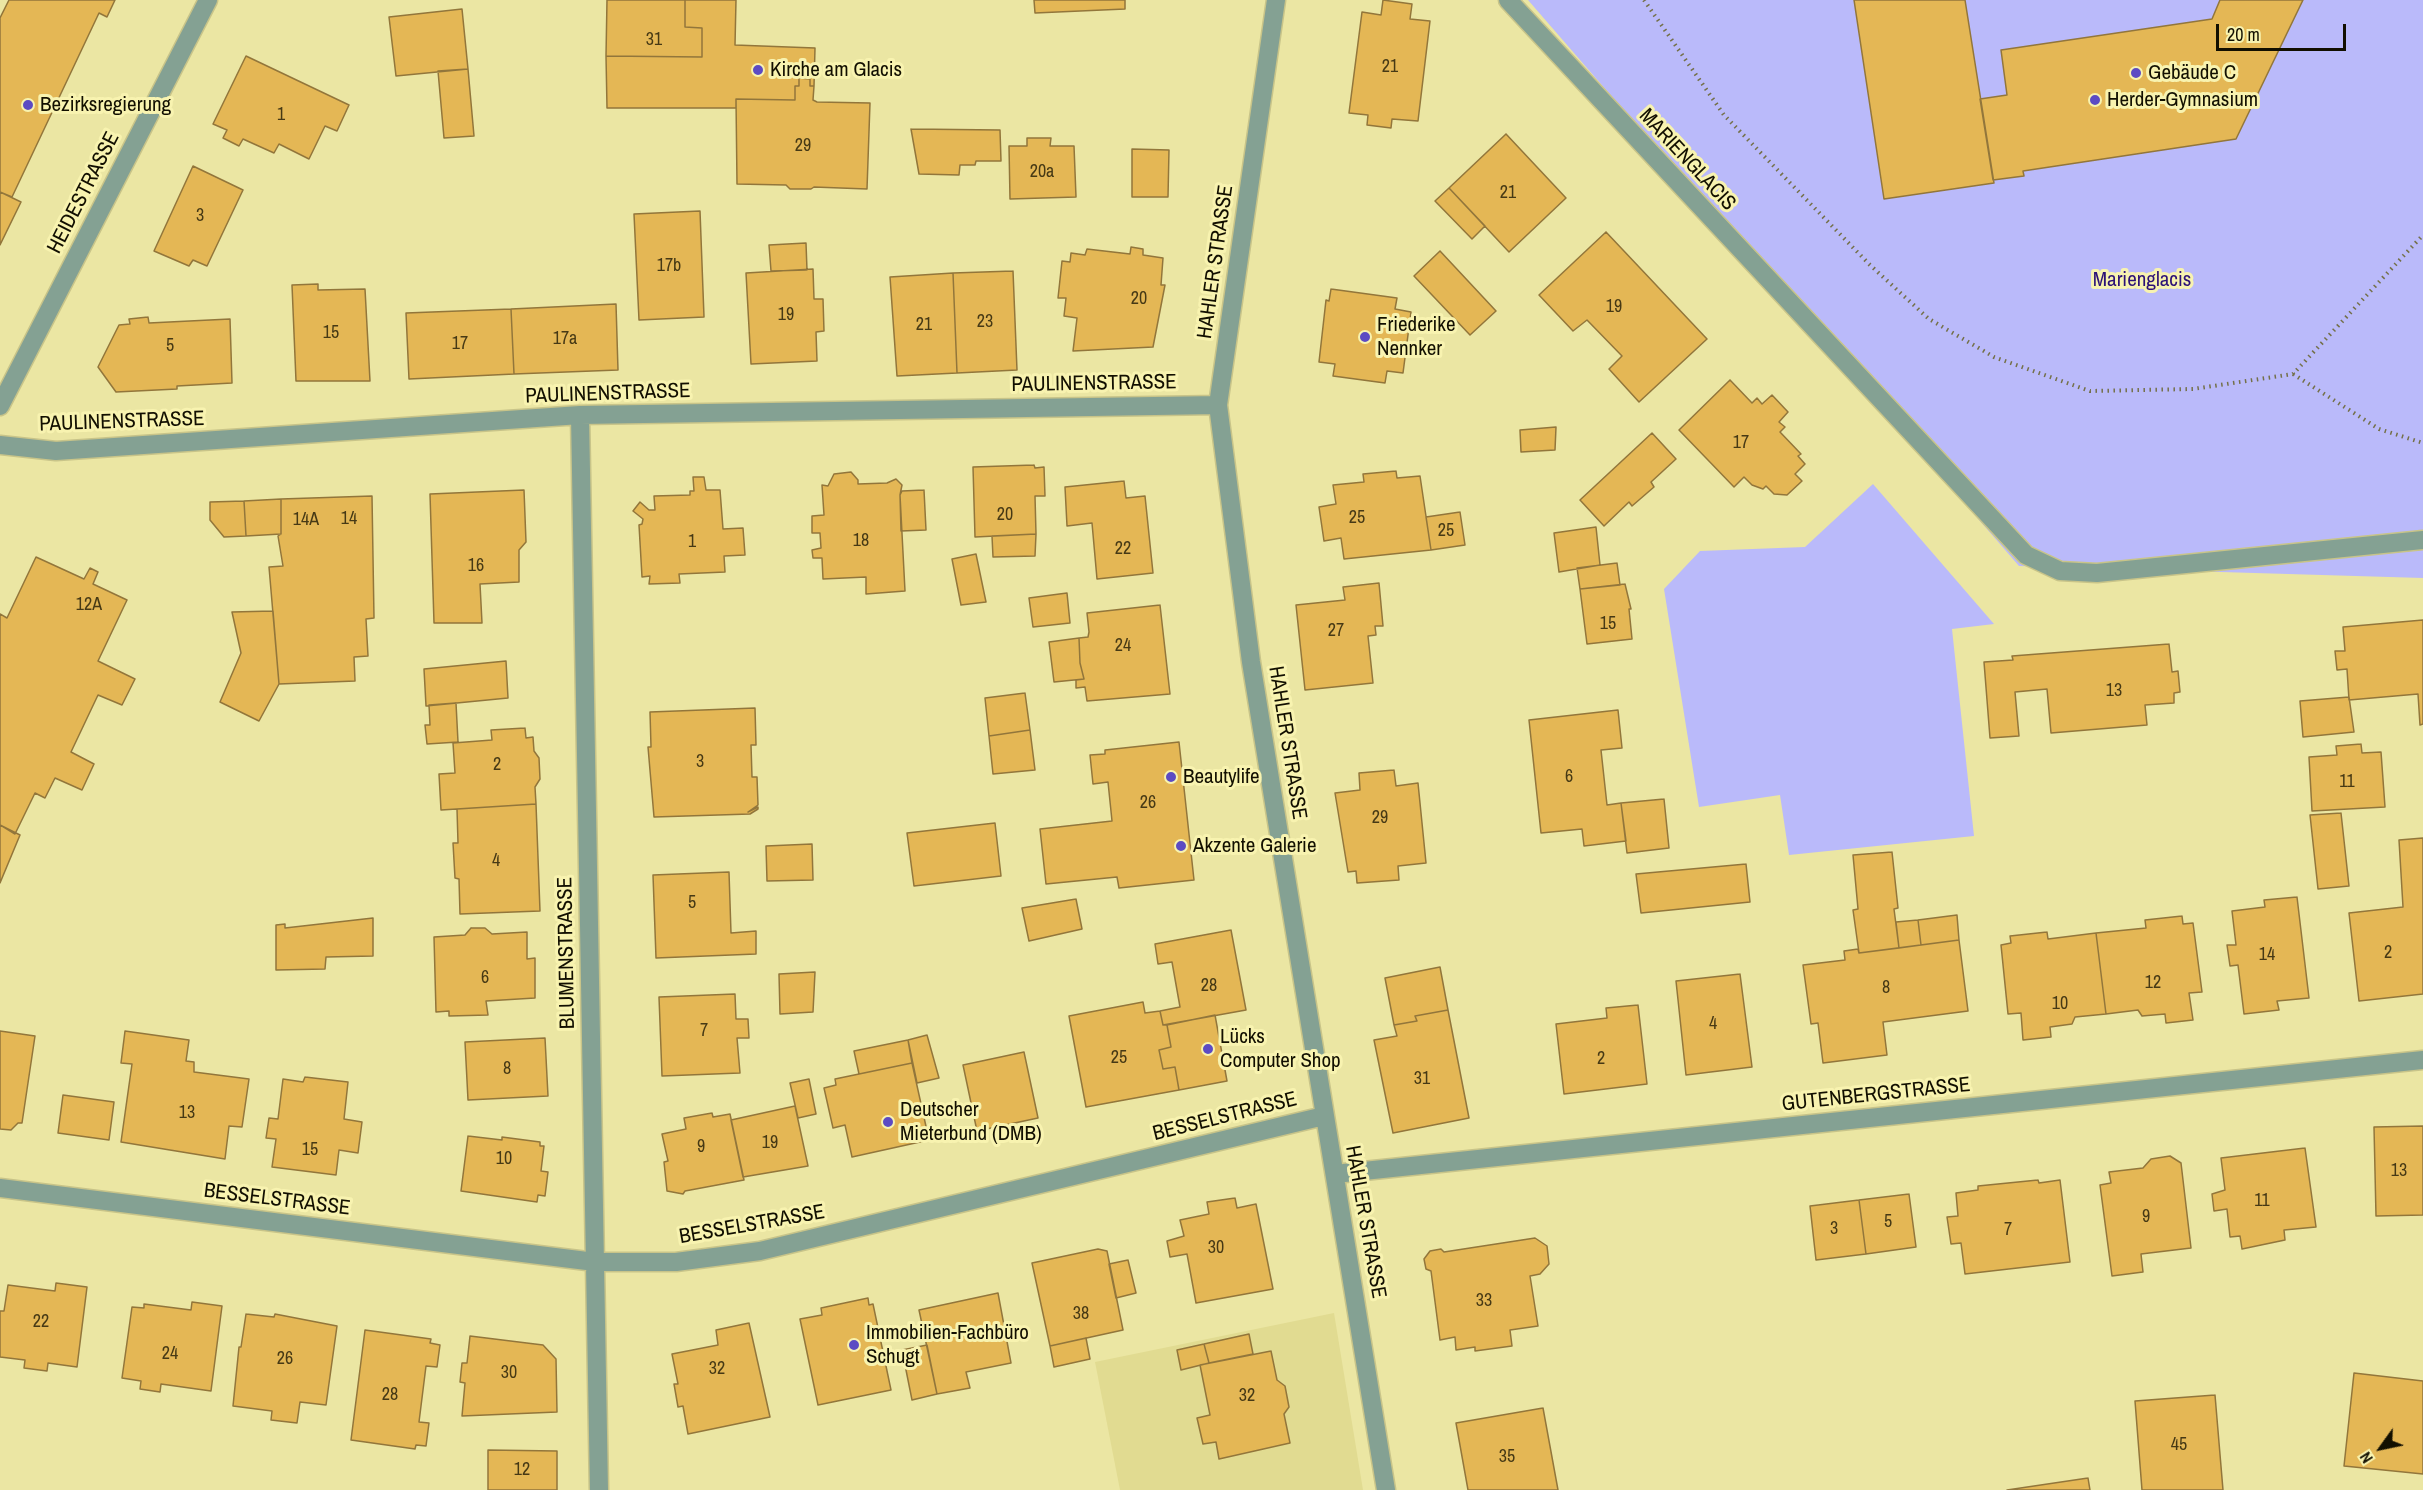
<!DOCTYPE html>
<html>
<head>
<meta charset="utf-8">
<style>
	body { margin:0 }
	#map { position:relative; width:2423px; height:1490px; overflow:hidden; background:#ebe6a3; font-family:"Archivo Narrow",sans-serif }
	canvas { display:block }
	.north { position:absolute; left:2351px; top:1418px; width:60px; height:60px; -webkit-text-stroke:4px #f8f3b0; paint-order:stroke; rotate:237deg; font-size:16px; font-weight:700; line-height:24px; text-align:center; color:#120f00 }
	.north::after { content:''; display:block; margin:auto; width:21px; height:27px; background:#120f00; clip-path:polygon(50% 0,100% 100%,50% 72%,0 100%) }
	.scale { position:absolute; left:2216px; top:24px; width:130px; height:27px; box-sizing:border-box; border:3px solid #120f00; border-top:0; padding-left:8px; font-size:18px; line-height:21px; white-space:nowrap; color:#120f00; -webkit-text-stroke:4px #f8f3b0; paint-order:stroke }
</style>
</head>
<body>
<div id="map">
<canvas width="2423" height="1490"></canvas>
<div class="north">N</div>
<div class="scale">20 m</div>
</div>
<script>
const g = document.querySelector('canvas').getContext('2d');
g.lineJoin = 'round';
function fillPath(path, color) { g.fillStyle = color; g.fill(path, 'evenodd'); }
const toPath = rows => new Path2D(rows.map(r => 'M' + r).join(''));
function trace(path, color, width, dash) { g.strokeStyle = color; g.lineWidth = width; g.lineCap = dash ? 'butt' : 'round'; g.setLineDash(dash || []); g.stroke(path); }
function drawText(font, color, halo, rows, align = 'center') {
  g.font = font + ' "Archivo Narrow",sans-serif'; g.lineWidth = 6; g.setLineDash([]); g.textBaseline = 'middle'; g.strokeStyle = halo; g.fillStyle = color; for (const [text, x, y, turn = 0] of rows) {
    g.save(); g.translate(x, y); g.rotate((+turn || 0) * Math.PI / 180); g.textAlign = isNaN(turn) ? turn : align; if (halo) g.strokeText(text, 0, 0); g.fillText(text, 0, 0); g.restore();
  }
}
fillPath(toPath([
	[1334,1313,1363,1490,1120,1490,1095,1362]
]), '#e1db91');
fillPath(toPath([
	[1528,0,2423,0,2423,578,2019,566],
	[1873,484,1994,624,1952,629,1974,836,1789,855,1780,795,1699,807,1664,589,1700,551,1805,547]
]), '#babafa');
const building = toPath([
	[9,0,115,0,107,17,99,13,12,197,0,192,0,18,9,0],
	[607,0,685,0,685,27,702,28,702,57,606,56,607,0],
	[685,0,736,0,735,45,815,48,814,86,810,86,810,79,799,78,799,86,795,86,795,100,736,99,736,108,607,108,606,56,702,57,702,28,685,27,685,0],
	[1034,0,1125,0,1125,9,1035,13,1034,0],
	[1383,0,1412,4,1410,19,1430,21,1418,121,1392,119,1391,128,1367,125,1368,115,1349,113,1362,12,1381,15,1383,0],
	[1854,0,1965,0,1994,183,1884,199,1854,0],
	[2220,0,2303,0,2236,139,2023,171,2024,176,1993,180,1980,99,2007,95,2001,50,2212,19,2220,0],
	[462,9,468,69,396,76,389,17,462,9],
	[246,56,349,105,337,131,325,126,309,159,279,144,274,153,243,139,239,146,223,138,227,130,213,124,246,56],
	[468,69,474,136,444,138,438,71,468,69],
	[799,78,810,79,810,86,814,86,813,100,817,102,870,103,867,189,814,187,811,189,790,189,786,185,737,184,736,99,795,100,795,86,799,86,799,78],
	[911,129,1000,130,1001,161,976,161,975,165,960,165,959,175,919,174,911,129],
	[1506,134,1566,198,1509,252,1449,188,1506,134],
	[1027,138,1051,138,1050,146,1074,146,1076,197,1010,199,1009,146,1027,146,1027,138],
	[1132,149,1169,150,1168,197,1132,197,1132,149],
	[193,166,243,190,207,266,193,260,189,266,154,251,193,166],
	[1449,188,1485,226,1472,239,1435,201,1449,188],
	[0,192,21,202,0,245,0,192],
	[700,211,704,317,639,320,634,214,700,211],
	[1606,232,1707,339,1639,402,1609,369,1622,356,1587,320,1573,331,1539,295,1606,232],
	[806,243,807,270,771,271,769,245,806,243],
	[1131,247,1143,249,1143,255,1163,258,1161,285,1165,285,1153,347,1073,351,1077,318,1064,316,1066,298,1058,298,1062,261,1070,262,1071,253,1085,255,1087,249,1130,254,1131,247],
	[1440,251,1496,311,1470,335,1414,276,1440,251],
	[813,269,814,299,823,299,824,331,816,332,817,361,751,364,746,273,813,269],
	[1013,271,1017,370,957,373,953,273,1013,271],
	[953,273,957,373,897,376,890,277,953,273],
	[318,284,318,290,365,289,370,381,296,381,292,285,318,284],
	[1331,289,1397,298,1395,309,1411,312,1403,373,1387,371,1385,383,1333,376,1335,364,1319,362,1326,300,1329,301,1331,289],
	[616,304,618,370,514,374,511,309,616,304],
	[511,309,514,374,409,379,406,313,511,309],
	[148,317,149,323,230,319,232,383,177,386,177,389,116,392,98,367,119,325,130,324,129,319,148,317],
	[1730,380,1752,403,1757,398,1762,404,1772,395,1788,412,1779,422,1785,427,1780,432,1801,454,1798,456,1805,464,1795,474,1802,481,1787,495,1774,494,1766,486,1763,489,1752,485,1744,477,1734,487,1679,430,1730,380],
	[1556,427,1555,450,1521,452,1520,430,1556,427],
	[1652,433,1676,459,1651,482,1654,487,1632,506,1629,502,1604,526,1580,500,1652,433],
	[1034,465,1035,468,1044,467,1045,496,1035,496,1036,534,975,537,973,467,1034,465],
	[1396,471,1397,478,1420,476,1431,550,1344,559,1341,538,1324,541,1319,507,1336,504,1333,485,1364,482,1363,474,1396,471],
	[851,472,858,480,858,484,887,483,896,479,902,485,900,495,905,591,866,594,866,577,823,579,822,558,813,558,812,550,821,548,820,533,812,533,812,516,824,515,822,485,828,486,834,474,851,472],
	[693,477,704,477,706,490,720,490,723,529,743,528,745,555,724,556,725,572,679,574,680,583,649,584,650,576,642,577,639,525,642,524,643,519,633,511,640,502,649,510,655,510,654,496,690,495,690,491,694,491,693,477],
	[1124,481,1126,498,1145,496,1153,573,1097,579,1092,523,1067,526,1065,487,1124,481],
	[524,490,526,542,519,550,519,582,480,584,482,623,434,623,430,494,524,490],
	[924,490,926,530,901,531,900,495,902,491,924,490],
	[372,496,374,618,366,619,368,656,354,657,355,681,279,684,269,567,283,566,278,536,281,534,281,499,372,496],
	[281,499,281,534,246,536,244,501,281,499],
	[244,501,246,536,224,537,210,520,210,502,244,501],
	[1460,512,1465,545,1431,550,1426,517,1460,512],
	[1596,527,1600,565,1559,572,1554,533,1596,527],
	[1036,534,1035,556,993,557,992,536,1036,534],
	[976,554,986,602,961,605,952,559,976,554],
	[36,557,84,579,90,568,98,572,93,584,127,600,98,661,135,679,122,705,98,695,71,752,94,764,82,790,55,778,45,798,35,793,15,834,0,825,0,614,7,618,36,557],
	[1617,563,1620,585,1580,589,1577,568,1617,563],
	[1379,583,1383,626,1375,626,1376,635,1368,636,1373,683,1305,690,1296,605,1345,600,1343,587,1379,583],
	[1625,584,1631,609,1629,609,1632,639,1587,644,1580,589,1625,584],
	[1067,593,1070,623,1033,627,1029,598,1067,593],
	[1160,605,1170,694,1087,701,1085,687,1076,688,1076,680,1084,679,1080,663,1079,638,1088,637,1089,632,1087,613,1160,605],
	[273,611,279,684,259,721,220,702,241,653,232,612,273,611],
	[2423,620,2423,724,2420,725,2418,694,2349,700,2347,669,2337,670,2335,651,2345,651,2343,627,2423,620],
	[1079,638,1080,663,1084,679,1054,682,1049,642,1079,638],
	[2169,644,2172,672,2178,671,2180,692,2174,693,2174,703,2145,705,2147,725,2051,733,2047,689,2015,692,2019,736,1990,738,1984,662,2013,660,2012,656,2169,644],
	[506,661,508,698,426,706,424,669,506,661],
	[1025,693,1030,730,989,736,985,698,1025,693],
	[2349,697,2354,732,2303,737,2300,701,2349,697],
	[456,703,458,742,427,744,425,725,430,725,429,705,456,703],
	[755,708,756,745,751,745,752,777,757,777,758,805,748,812,758,807,758,809,750,814,654,817,648,747,651,747,650,712,755,708],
	[1618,710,1622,748,1601,750,1607,805,1621,803,1626,841,1584,846,1582,829,1541,833,1529,720,1618,710],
	[525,728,526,738,533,737,534,751,539,758,540,779,535,787,536,804,441,810,439,774,455,773,453,743,492,740,491,730,525,728],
	[1030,730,1035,770,993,774,989,736,1030,730],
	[1179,742,1194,880,1119,888,1117,877,1046,884,1040,829,1112,821,1108,782,1093,784,1090,755,1105,754,1105,750,1179,742],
	[2361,744,2362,753,2381,752,2385,807,2312,811,2309,757,2337,755,2336,746,2361,744],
	[1394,770,1396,786,1418,783,1426,863,1398,866,1399,880,1357,883,1356,871,1348,872,1335,793,1360,790,1359,773,1394,770],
	[1664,799,1669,848,1627,853,1621,803,1664,799],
	[536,804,540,911,460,914,459,879,455,878,453,843,458,843,457,809,536,804],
	[2341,813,2349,886,2318,889,2310,815,2341,813],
	[995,823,1001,876,914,886,907,833,995,823],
	[0,825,20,835,0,883,0,825],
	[2423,838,2423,994,2359,1001,2349,913,2403,907,2399,840,2423,838],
	[812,844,813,880,767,881,766,846,812,844],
	[1892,852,1898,908,1894,909,1899,948,1859,953,1853,910,1858,909,1853,855,1892,852],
	[1746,864,1750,902,1641,913,1636,874,1746,864],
	[729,872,731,933,756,931,756,954,656,958,653,875,729,872],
	[2297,897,2309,998,2277,1001,2279,1010,2244,1014,2238,965,2230,966,2227,945,2236,945,2232,911,2265,907,2264,900,2297,897],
	[1076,899,1082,929,1029,941,1022,908,1076,899],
	[1957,915,1959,940,1921,945,1918,920,1957,915],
	[2182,916,2183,924,2193,923,2202,992,2189,993,2193,1020,2166,1023,2165,1014,2142,1016,2138,1010,2106,1014,2096,933,2146,928,2145,920,2182,916],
	[373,918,373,956,326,957,325,969,276,970,276,925,285,924,285,928,373,918],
	[1918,920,1921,945,1899,948,1896,922,1918,920],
	[471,928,485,928,492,934,527,932,527,959,535,958,535,998,486,1001,488,1015,449,1016,449,1011,436,1012,434,937,465,935,471,928],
	[1231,930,1246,1010,1163,1025,1160,1011,1180,1007,1172,962,1158,964,1155,944,1231,930],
	[2047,932,2048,939,2096,933,2106,1014,2075,1017,2072,1024,2050,1027,2051,1037,2023,1040,2021,1013,2008,1014,2001,945,2011,943,2010,936,2047,932],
	[1959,940,1968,1011,1883,1022,1887,1055,1823,1063,1818,1023,1811,1024,1803,965,1845,960,1844,951,1858,949,1859,953,1959,940],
	[1440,967,1448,1010,1415,1016,1417,1021,1394,1025,1385,978,1440,967],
	[815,972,813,1012,780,1014,779,974,815,972],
	[1740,974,1752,1067,1686,1075,1676,981,1740,974],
	[735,994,736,1019,748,1019,749,1038,737,1038,740,1073,662,1076,659,997,735,994],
	[1143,1002,1145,1013,1160,1011,1163,1025,1167,1025,1171,1047,1159,1050,1163,1069,1175,1067,1179,1090,1086,1107,1069,1016,1143,1002],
	[1638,1005,1647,1084,1564,1094,1556,1024,1607,1018,1606,1008,1638,1005],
	[1448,1010,1469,1118,1393,1133,1374,1040,1397,1036,1394,1025,1417,1021,1415,1016,1448,1010],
	[1215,1015,1227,1081,1179,1090,1175,1067,1163,1069,1159,1050,1171,1047,1167,1025,1215,1015],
	[0,1031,35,1036,22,1123,18,1123,11,1130,0,1129,0,1031],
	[125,1031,189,1040,186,1061,194,1062,194,1072,249,1079,242,1127,229,1126,225,1159,121,1142,132,1064,121,1063,125,1031],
	[927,1035,939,1078,917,1083,908,1040,927,1035],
	[545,1038,548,1096,468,1100,465,1042,545,1038],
	[908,1040,912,1063,859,1074,854,1051,908,1040],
	[1024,1052,1038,1118,977,1131,963,1065,1024,1052],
	[912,1063,929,1140,852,1157,845,1125,833,1128,824,1088,836,1085,835,1079,912,1063],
	[305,1077,348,1082,344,1119,362,1122,358,1153,339,1150,336,1175,272,1167,276,1139,266,1138,269,1118,278,1119,283,1079,303,1082,305,1077],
	[809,1079,816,1114,798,1118,790,1083,809,1079],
	[63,1095,114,1102,109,1140,58,1133,63,1095],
	[795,1106,808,1166,743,1177,731,1120,795,1106],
	[712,1113,713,1117,730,1114,744,1180,685,1191,683,1194,667,1191,664,1162,668,1161,662,1134,686,1129,684,1118,712,1113],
	[2423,1126,2423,1215,2376,1216,2374,1127,2423,1126],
	[468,1136,502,1140,502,1137,540,1142,540,1146,544,1146,541,1171,548,1172,545,1196,538,1195,537,1202,461,1191,468,1136],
	[2305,1148,2316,1227,2284,1230,2285,1240,2242,1249,2240,1236,2230,1237,2227,1209,2214,1211,2212,1194,2225,1190,2221,1158,2305,1148],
	[2170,1156,2181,1163,2191,1248,2141,1254,2143,1272,2112,1276,2100,1185,2111,1183,2109,1172,2143,1168,2151,1159,2170,1156],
	[2038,1180,2039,1183,2060,1180,2070,1262,1965,1274,1961,1243,1951,1244,1947,1217,1958,1216,1956,1193,1978,1190,1978,1186,2038,1180],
	[1909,1194,1916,1247,1866,1254,1859,1200,1909,1194],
	[1235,1198,1237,1208,1256,1204,1273,1289,1196,1303,1187,1254,1170,1257,1167,1241,1184,1236,1180,1220,1209,1214,1207,1202,1235,1198],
	[1859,1200,1866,1254,1816,1260,1810,1206,1859,1200],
	[1535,1238,1547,1246,1549,1264,1540,1274,1530,1276,1538,1326,1510,1330,1512,1346,1475,1351,1475,1347,1456,1350,1455,1337,1440,1340,1431,1271,1426,1269,1424,1259,1430,1251,1441,1249,1444,1252,1535,1238],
	[1098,1249,1107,1251,1123,1330,1050,1346,1032,1263,1098,1249],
	[1128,1260,1136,1293,1116,1298,1109,1264,1128,1260],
	[56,1283,87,1287,77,1367,48,1363,47,1371,24,1368,25,1360,0,1357,0,1311,4,1311,8,1285,55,1291,56,1283],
	[998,1293,1011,1363,966,1372,970,1388,937,1394,919,1310,998,1293],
	[868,1298,869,1305,873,1304,891,1390,818,1405,800,1319,822,1315,821,1308,868,1298],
	[192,1302,222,1306,211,1391,161,1384,160,1392,140,1389,141,1381,122,1378,132,1307,144,1308,144,1304,191,1310,192,1302],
	[246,1314,274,1317,275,1314,337,1326,326,1405,300,1402,297,1423,271,1420,272,1411,233,1406,239,1347,241,1347,246,1314],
	[749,1323,770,1417,688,1434,683,1406,678,1407,674,1384,678,1384,672,1354,718,1345,716,1330,749,1323],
	[365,1330,431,1339,430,1343,440,1345,437,1367,426,1366,419,1422,429,1423,426,1446,416,1445,415,1449,351,1440,365,1330],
	[1249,1334,1253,1354,1209,1363,1204,1344,1249,1334],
	[470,1336,543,1345,556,1359,557,1412,462,1416,465,1383,460,1382,462,1363,467,1363,470,1336],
	[1086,1338,1090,1359,1054,1367,1050,1346,1086,1338],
	[1204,1344,1209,1363,1181,1370,1177,1350,1204,1344],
	[927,1345,937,1394,912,1400,902,1350,927,1345],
	[1271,1351,1277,1380,1285,1386,1289,1407,1284,1414,1290,1443,1219,1459,1216,1442,1203,1444,1197,1418,1210,1415,1200,1365,1271,1351],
	[2354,1373,2423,1381,2423,1474,2344,1466,2354,1373],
	[2215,1395,2223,1490,2142,1490,2135,1401,2215,1395],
	[1543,1408,1558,1490,1468,1490,1456,1423,1543,1408],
	[488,1450,557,1451,557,1490,488,1490,488,1450],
	[2088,1478,2090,1490,2007,1490,2088,1478]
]);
fillPath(building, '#e4b755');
trace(building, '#92763b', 1.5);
const minor = toPath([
	[1276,0,1218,405,1251,662,1386,1490],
	[1508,0,2026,555,2060,571,2097,573,2423,540],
	[0,406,208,0],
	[580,415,599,1490],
	[0,445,56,451,580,415,1218,405],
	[1335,1174,2423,1060],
	[0,1188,595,1262,676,1262,760,1251,1324,1116]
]);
trace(minor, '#c8c489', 21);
trace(toPath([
	[1644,0,1724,115,1870,265,1929,319,1994,357,2090,391,2193,389,2293,374,2423,235],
	[2293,374,2379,429,2423,443]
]), '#747049', 4, [1.5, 4.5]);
trace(minor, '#84a193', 18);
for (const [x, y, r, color] of [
	[758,70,6,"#5c4bc3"],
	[2136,73,6,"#5c4bc3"],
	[2095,100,6,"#5c4bc3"],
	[28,105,6,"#5c4bc3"],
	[1365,337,6,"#5c4bc3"],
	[1171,777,6,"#5c4bc3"],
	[1181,846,6,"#5c4bc3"],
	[1208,1049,6,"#5c4bc3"],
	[888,1122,6,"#5c4bc3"],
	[854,1345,6,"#5c4bc3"]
]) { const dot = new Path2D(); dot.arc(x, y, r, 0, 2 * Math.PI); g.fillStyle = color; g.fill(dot); trace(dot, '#f8f3b0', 2); }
drawText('18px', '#463915', null, [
	["31",654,40],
	["21",1390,67],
	["1",281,115],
	["29",803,146],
	["20a",1042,172],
	["21",1508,193],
	["3",200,216],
	["17b",669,266],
	["20",1139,299],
	["19",1614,307],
	["19",786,315],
	["23",985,322],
	["21",924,325],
	["15",331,333],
	["17a",565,339],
	["17",460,344],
	["5",170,346],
	["17",1741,443],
	["20",1005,515],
	["25",1357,518],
	["14",349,519],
	["14A",306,520],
	["25",1446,531],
	["18",861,541],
	["1",692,542],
	["22",1123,549],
	["16",476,566],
	["12A",89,605],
	["15",1608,624],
	["27",1336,631],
	["24",1123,646],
	["13",2114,691],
	["3",700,762],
	["2",497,765],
	["6",1569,777],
	["11",2347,782],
	["26",1148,803],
	["29",1380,818],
	["4",496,861],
	["5",692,903],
	["2",2388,953],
	["14",2267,955],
	["6",485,978],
	["12",2153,983],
	["28",1209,986],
	["8",1886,988],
	["10",2060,1004],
	["4",1713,1024],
	["7",704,1031],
	["25",1119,1058],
	["2",1601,1059],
	["8",507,1069],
	["31",1422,1079],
	["13",187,1113],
	["19",770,1143],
	["9",701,1147],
	["15",310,1150],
	["10",504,1159],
	["13",2399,1171],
	["11",2262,1201],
	["9",2146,1217],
	["5",1888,1222],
	["3",1834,1229],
	["7",2008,1230],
	["30",1216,1248],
	["33",1484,1301],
	["38",1081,1314],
	["22",41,1322],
	["24",170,1354],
	["26",285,1359],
	["32",717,1369],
	["30",509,1373],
	["28",390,1395],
	["32",1247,1396],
	["45",2179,1445],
	["35",1507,1457],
	["12",522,1470]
]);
drawText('21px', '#120f00', '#f8f3b0', [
	["Kirche am Glacis",770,70],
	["Gebäude C",2148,73],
	["Herder-Gymnasium",2107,100],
	["Bezirksregierung",40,105],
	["Friederike",1377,325],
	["Nennker",1377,349],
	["Beautylife",1183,777],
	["Akzente Galerie",1193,846],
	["Lücks",1220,1037],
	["Computer Shop",1220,1061],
	["Deutscher",900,1110],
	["Mieterbund (DMB)",900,1134],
	["Immobilien-Fachbüro",866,1333],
	["Schugt",866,1357]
], 'left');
drawText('21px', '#120f00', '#f8f3b0', [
	["MARIENGLACIS",1687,160,47],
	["HEIDESTRASSE",84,193,-63],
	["HAHLER STRASSE",1216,262,-82],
	["PAULINENSTRASSE",1094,384,-1],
	["PAULINENSTRASSE",608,394,-2],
	["PAULINENSTRASSE",122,422,-2],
	["HAHLER STRASSE",1287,743,81],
	["BLUMENSTRASSE",567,953,-91],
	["GUTENBERGSTRASSE",1876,1095,-6],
	["BESSELSTRASSE",1225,1117,-14],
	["BESSELSTRASSE",277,1200,7],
	["HAHLER STRASSE",1365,1222,80],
	["BESSELSTRASSE",752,1225,-10]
]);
drawText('21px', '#2c1177', '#f8f3b0', [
	["Marienglacis",2142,280]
]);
</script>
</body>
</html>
